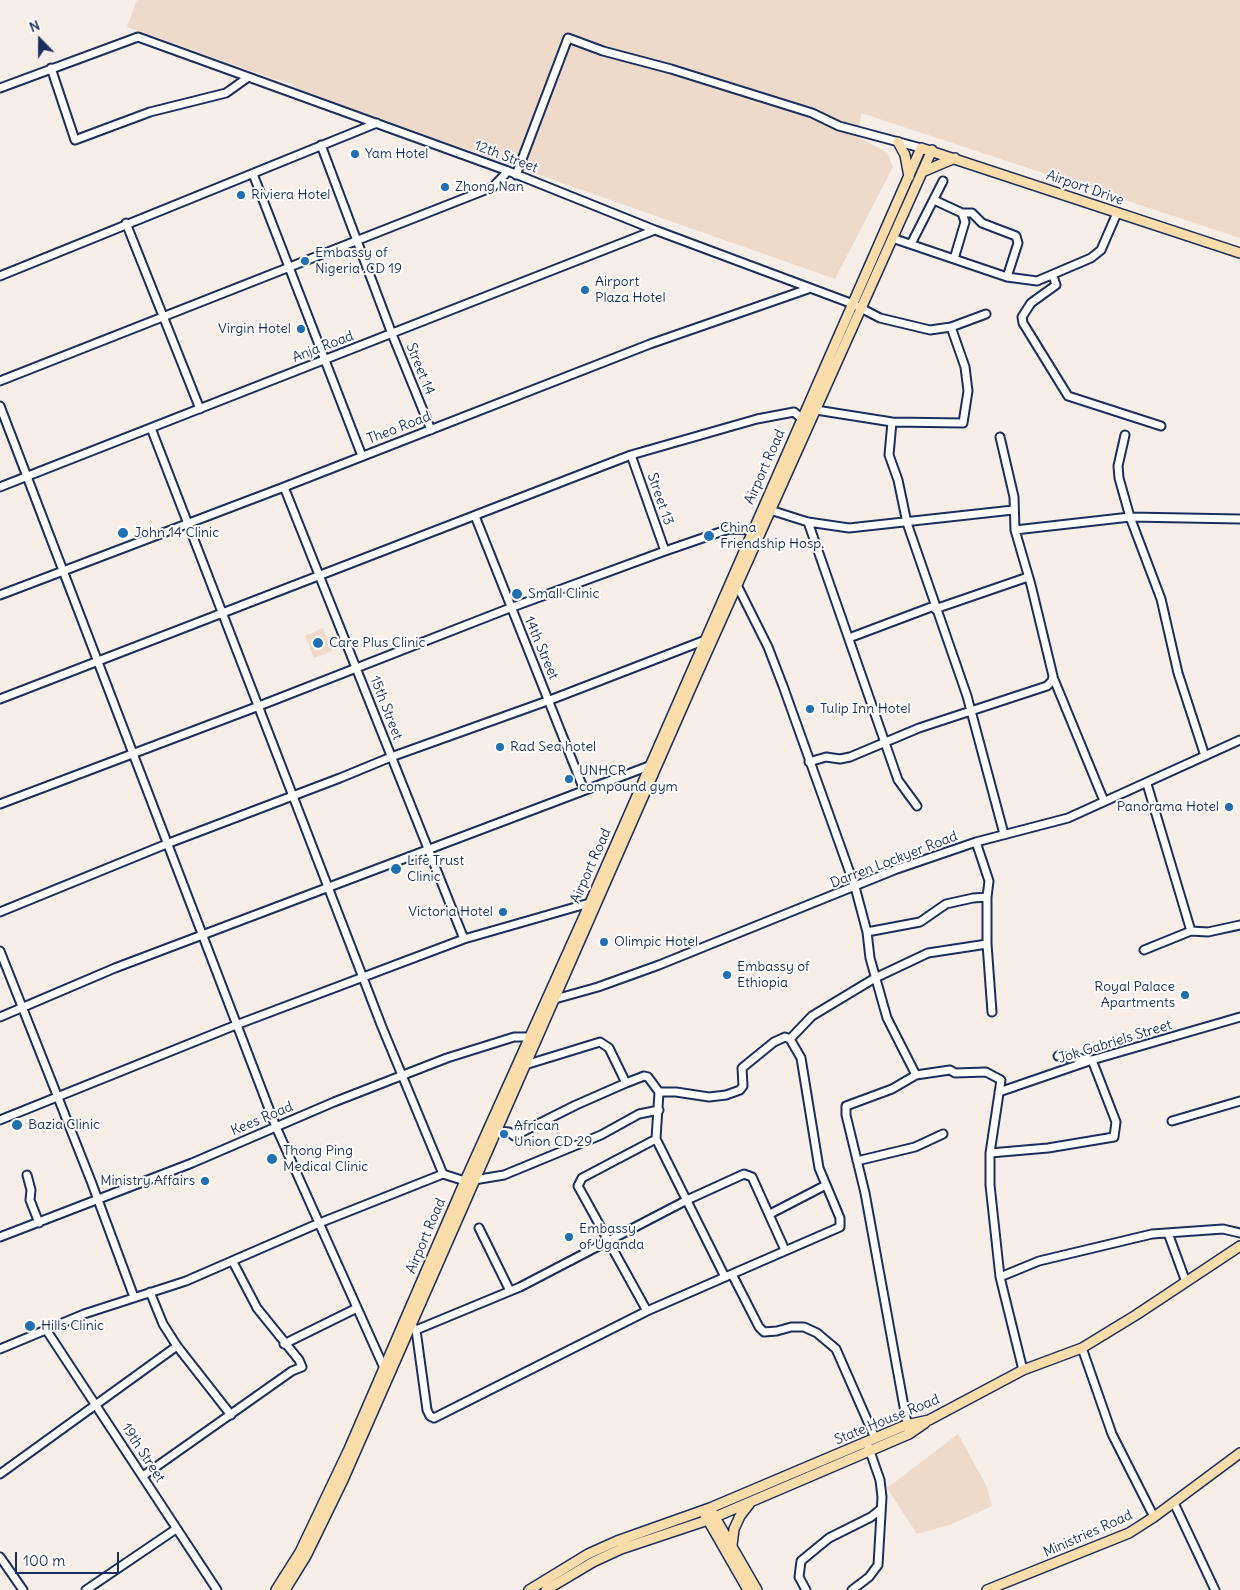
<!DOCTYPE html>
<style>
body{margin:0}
#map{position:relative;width:1240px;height:1590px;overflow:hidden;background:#f7eee7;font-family:Delius,sans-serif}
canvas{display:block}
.north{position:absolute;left:15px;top:15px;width:50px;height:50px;-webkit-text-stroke:4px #fff;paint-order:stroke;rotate:338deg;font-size:14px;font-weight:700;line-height:20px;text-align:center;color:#1b2f5e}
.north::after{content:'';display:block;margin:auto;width:18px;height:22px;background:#1b2f5e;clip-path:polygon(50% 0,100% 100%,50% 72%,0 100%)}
.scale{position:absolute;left:15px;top:1552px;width:104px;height:22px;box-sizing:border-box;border:2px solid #1b2f5e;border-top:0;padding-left:6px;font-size:15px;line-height:18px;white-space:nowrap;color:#1b2f5e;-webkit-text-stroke:4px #fff;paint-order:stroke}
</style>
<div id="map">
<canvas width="1240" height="1590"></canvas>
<div class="north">N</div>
<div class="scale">100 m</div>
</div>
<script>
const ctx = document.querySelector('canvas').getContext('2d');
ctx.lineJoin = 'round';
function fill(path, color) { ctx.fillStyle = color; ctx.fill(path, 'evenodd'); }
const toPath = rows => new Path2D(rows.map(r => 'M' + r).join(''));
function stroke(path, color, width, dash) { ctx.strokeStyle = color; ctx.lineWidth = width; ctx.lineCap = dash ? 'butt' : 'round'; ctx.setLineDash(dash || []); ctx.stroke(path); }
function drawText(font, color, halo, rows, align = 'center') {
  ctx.font = font + ' Delius,sans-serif'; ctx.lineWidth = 4; ctx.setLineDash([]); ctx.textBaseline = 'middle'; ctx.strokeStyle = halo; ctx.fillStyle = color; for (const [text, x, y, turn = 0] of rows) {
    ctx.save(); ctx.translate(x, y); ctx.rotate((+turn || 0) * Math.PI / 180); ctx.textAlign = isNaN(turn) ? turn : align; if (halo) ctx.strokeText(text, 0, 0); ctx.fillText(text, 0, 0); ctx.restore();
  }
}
const built = toPath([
 [137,0,1240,0,1240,238,861,113,858,137,887,152,893,167,835,279,295,89,294,84,274,79,127,27],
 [323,628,332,651,314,658,305,636],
 [958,1434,987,1487,992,1506,952,1524,917,1534,887,1488]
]);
const minor = toPath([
 [51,68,75,140,150,112,226,93,247,78],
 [0,88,138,37,508,171,655,230,853,304,880,318,930,330,951,327,986,314],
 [321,145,392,334,431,430],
 [253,174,362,456],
 [516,175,568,38,603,51,671,69,812,113,839,126,921,148],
 [934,200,962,213,972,213,982,223,1016,236,1018,243,1007,277],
 [126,223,200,409],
 [892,238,1007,277,1037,281,1091,258,1101,250,1117,213],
 [911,244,943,181],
 [954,259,965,222,962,213],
 [0,276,377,123],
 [1053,276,1056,285,1031,303,1022,317,1023,323,1068,396,1161,426],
 [0,381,493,187,508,171],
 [0,406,276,1127,385,1370],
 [816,410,892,422,963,423,968,391,965,367,951,327],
 [892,422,889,455,898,480,907,523,967,696,1004,834],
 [151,428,382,1027,443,1174],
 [1125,435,1118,466,1119,478,1130,517,1161,599,1178,673,1205,756],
 [631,455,665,551],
 [0,487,655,230],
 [284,487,464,939],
 [770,510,808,522,849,528,1013,510],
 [475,516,584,790],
 [808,522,898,780,917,806],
 [1015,530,1130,517,1240,519],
 [738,587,768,647,783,686,855,887,867,932,870,958,887,1018,916,1075,892,1089,846,1106,846,1115,865,1193,909,1434],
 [0,595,284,487,650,344,808,289],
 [935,609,1028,577],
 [849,638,934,606],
 [1053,677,1104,801],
 [0,699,631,455,757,419,794,412,802,419],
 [809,762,826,757,840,759,850,757,919,728,1047,686,1052,681,1053,676,1031,585,1015,530,1014,497,1000,437],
 [1147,784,1191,931],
 [0,804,259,706,510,608,665,551,729,529,753,530],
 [976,842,989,881,987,897,987,944,992,1012],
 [0,912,169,843,340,778,391,757,550,700,708,639],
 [867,932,920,922,946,904,973,898,987,897],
 [1144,950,1191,931,1208,932,1240,925],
 [0,951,91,1181,134,1297],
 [555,999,598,987,659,965,897,869,976,842,1068,818,1240,740],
 [0,1017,115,968,649,766],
 [790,1039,812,1016,875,978,928,953,987,944],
 [525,1065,600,1042,609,1048,626,1083],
 [916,1075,950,1070,955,1073,986,1072,1001,1080,990,1153,990,1185,1000,1277,1023,1370],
 [999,1092,1092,1060,1240,1017],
 [0,1120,236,1025,464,939,593,902],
 [1172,1121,1240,1101],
 [495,1131,509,1132,514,1136,576,1105,626,1083,644,1076,648,1077,659,1092,656,1139,725,1277],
 [990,1153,1048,1148,1114,1137,1116,1122,1092,1060,1058,1056],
 [857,1161,915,1147,943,1134],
 [27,1175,31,1190,30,1200,39,1223],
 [474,1180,504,1175,601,1135,639,1114,659,1110],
 [770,1214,826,1185],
 [479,1228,510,1291],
 [1168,1233,1186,1282],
 [0,1237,192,1163,334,1102,447,1058,514,1037,532,1037],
 [1000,1277,1039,1261,1152,1234,1223,1229,1240,1233],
 [734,1278,759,1327,764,1332,777,1331,791,1327,804,1327,817,1333,836,1349,875,1438],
 [150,1292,163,1324,177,1346,231,1415],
 [647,1311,578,1186,582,1178,656,1139],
 [412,1326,416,1330,427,1410,430,1416,434,1418,647,1311,840,1227,840,1218,819,1168,801,1058,790,1039,785,1037,774,1042,742,1068,743,1086,740,1090,726,1095,709,1097,676,1092,659,1092],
 [416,1330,520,1287,687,1200,744,1174,752,1177,785,1250],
 [47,1331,217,1590],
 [284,1344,357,1308],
 [1082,1348,1112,1434,1154,1517],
 [0,1349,84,1314,186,1281,317,1224,443,1174,465,1181],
 [0,1474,177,1346],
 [143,1476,292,1371,302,1367,299,1360,257,1308,233,1262],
 [1174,1503,1215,1590],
 [0,1557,23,1590],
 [86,1590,176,1529],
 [806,1590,799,1577,801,1561,829,1538,871,1517,881,1509],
 [852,1590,869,1577,878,1565,882,1497,880,1480,867,1443]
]);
const major = toPath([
 [898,142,905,155,909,177],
 [922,172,955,158],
 [712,1512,757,1590],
 [705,1515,748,1590],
 [732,1545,734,1529,740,1516,750,1503],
 [276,1590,300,1552,349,1449,465,1181,590,903,921,148,1240,253],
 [285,1590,306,1556,343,1480,694,681,932,150],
 [529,1590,588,1554,617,1541,710,1508,906,1425,929,1420,1023,1370,1082,1348,1136,1315,1240,1246],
 [546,1590,593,1562,621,1549,708,1520,909,1434,925,1423],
 [987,1590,1129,1533,1154,1517,1240,1453]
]);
const markers = [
 [355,154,5,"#1f6fb2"],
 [445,187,5,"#1f6fb2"],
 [241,195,5,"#1f6fb2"],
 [305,261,5,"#1f6fb2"],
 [585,290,5,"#1f6fb2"],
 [301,329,5,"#1f6fb2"],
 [123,533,6,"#1f6fb2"],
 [709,536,6,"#1f6fb2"],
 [517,594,6,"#1f6fb2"],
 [318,643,6,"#1f6fb2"],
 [810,709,5,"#1f6fb2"],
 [500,747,5,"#1f6fb2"],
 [569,779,5,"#1f6fb2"],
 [1229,807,5,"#1f6fb2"],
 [396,869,6,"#1f6fb2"],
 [503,912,5,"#1f6fb2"],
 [604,942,5,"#1f6fb2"],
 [727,975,5,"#1f6fb2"],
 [1185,995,5,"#1f6fb2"],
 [17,1125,6,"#1f6fb2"],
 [504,1134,5,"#1f6fb2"],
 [272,1159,6,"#1f6fb2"],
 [205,1181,5,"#1f6fb2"],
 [569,1237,5,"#1f6fb2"],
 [30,1326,6,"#1f6fb2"]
];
const poiNames = [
 ["Yam Hotel",365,154],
 ["Zhong Nan",455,187],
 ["Riviera Hotel",251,195],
 ["Embassy of",315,253],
 ["Nigeria .CD 19",315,269],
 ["Airport",595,282],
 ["Plaza Hotel",595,298],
 ["Virgin Hotel",291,329,"right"],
 ["China",720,528],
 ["Friendship Hosp.",720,544],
 ["John 14 Clinic",134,533],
 ["Small Clinic",528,594],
 ["Care Plus Clinic",329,643],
 ["Tulip Inn Hotel",820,709],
 ["Rad Sea hotel",510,747],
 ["UNHCR",579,771],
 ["compound gym",579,787],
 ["Panorama Hotel",1219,807,"right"],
 ["Life Trust",407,861],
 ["Clinic",407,877],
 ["Victoria Hotel",493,912,"right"],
 ["Olimpic Hotel",614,942],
 ["Embassy of",737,967],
 ["Ethiopia",737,983],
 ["Royal Palace",1175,987,"right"],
 ["Apartments",1175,1003,"right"],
 ["Bazia Clinic",28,1125],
 ["African",514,1126],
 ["Union CD 29",514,1142],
 ["Thong Ping",283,1151],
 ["Medical Clinic",283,1167],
 ["Ministry Affairs",195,1181,"right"],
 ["Embassy",579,1229],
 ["of Uganda",579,1245],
 ["Hills Clinic",41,1326]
];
const streetNames = [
 ["12th Street",506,157,21],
 ["Airport Drive",1085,188,19],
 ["Anja Road",323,347,-21],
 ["Street 14",420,369,68],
 ["Theo Road",399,428,-21],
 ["Airport Road",765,467,-66],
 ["Street 13",660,499,71],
 ["14th Street",541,648,67],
 ["15th Street",386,708,69],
 ["Darren Lockyer Road",894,860,-21],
 ["Airport Road",591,866,-66],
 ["Jok Gabriels Street",1115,1042,-17],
 ["Kees Road",262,1119,-23],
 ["Airport Road",426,1236,-67],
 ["State House Road",887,1420,-22],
 ["19th Street",143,1453,57],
 ["Ministries Road",1088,1534,-24]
];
fill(built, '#eedacb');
stroke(minor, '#1b2f5e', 11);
stroke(major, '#1b2f5e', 12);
stroke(minor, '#fff', 7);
stroke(major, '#fbddab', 9);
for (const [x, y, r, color] of markers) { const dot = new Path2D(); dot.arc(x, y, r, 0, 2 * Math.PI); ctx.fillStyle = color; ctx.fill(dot); stroke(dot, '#fff', 2); }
drawText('14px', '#1b2f5e', '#fff', poiNames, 'left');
drawText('14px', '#1b2f5e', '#fff', streetNames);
</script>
